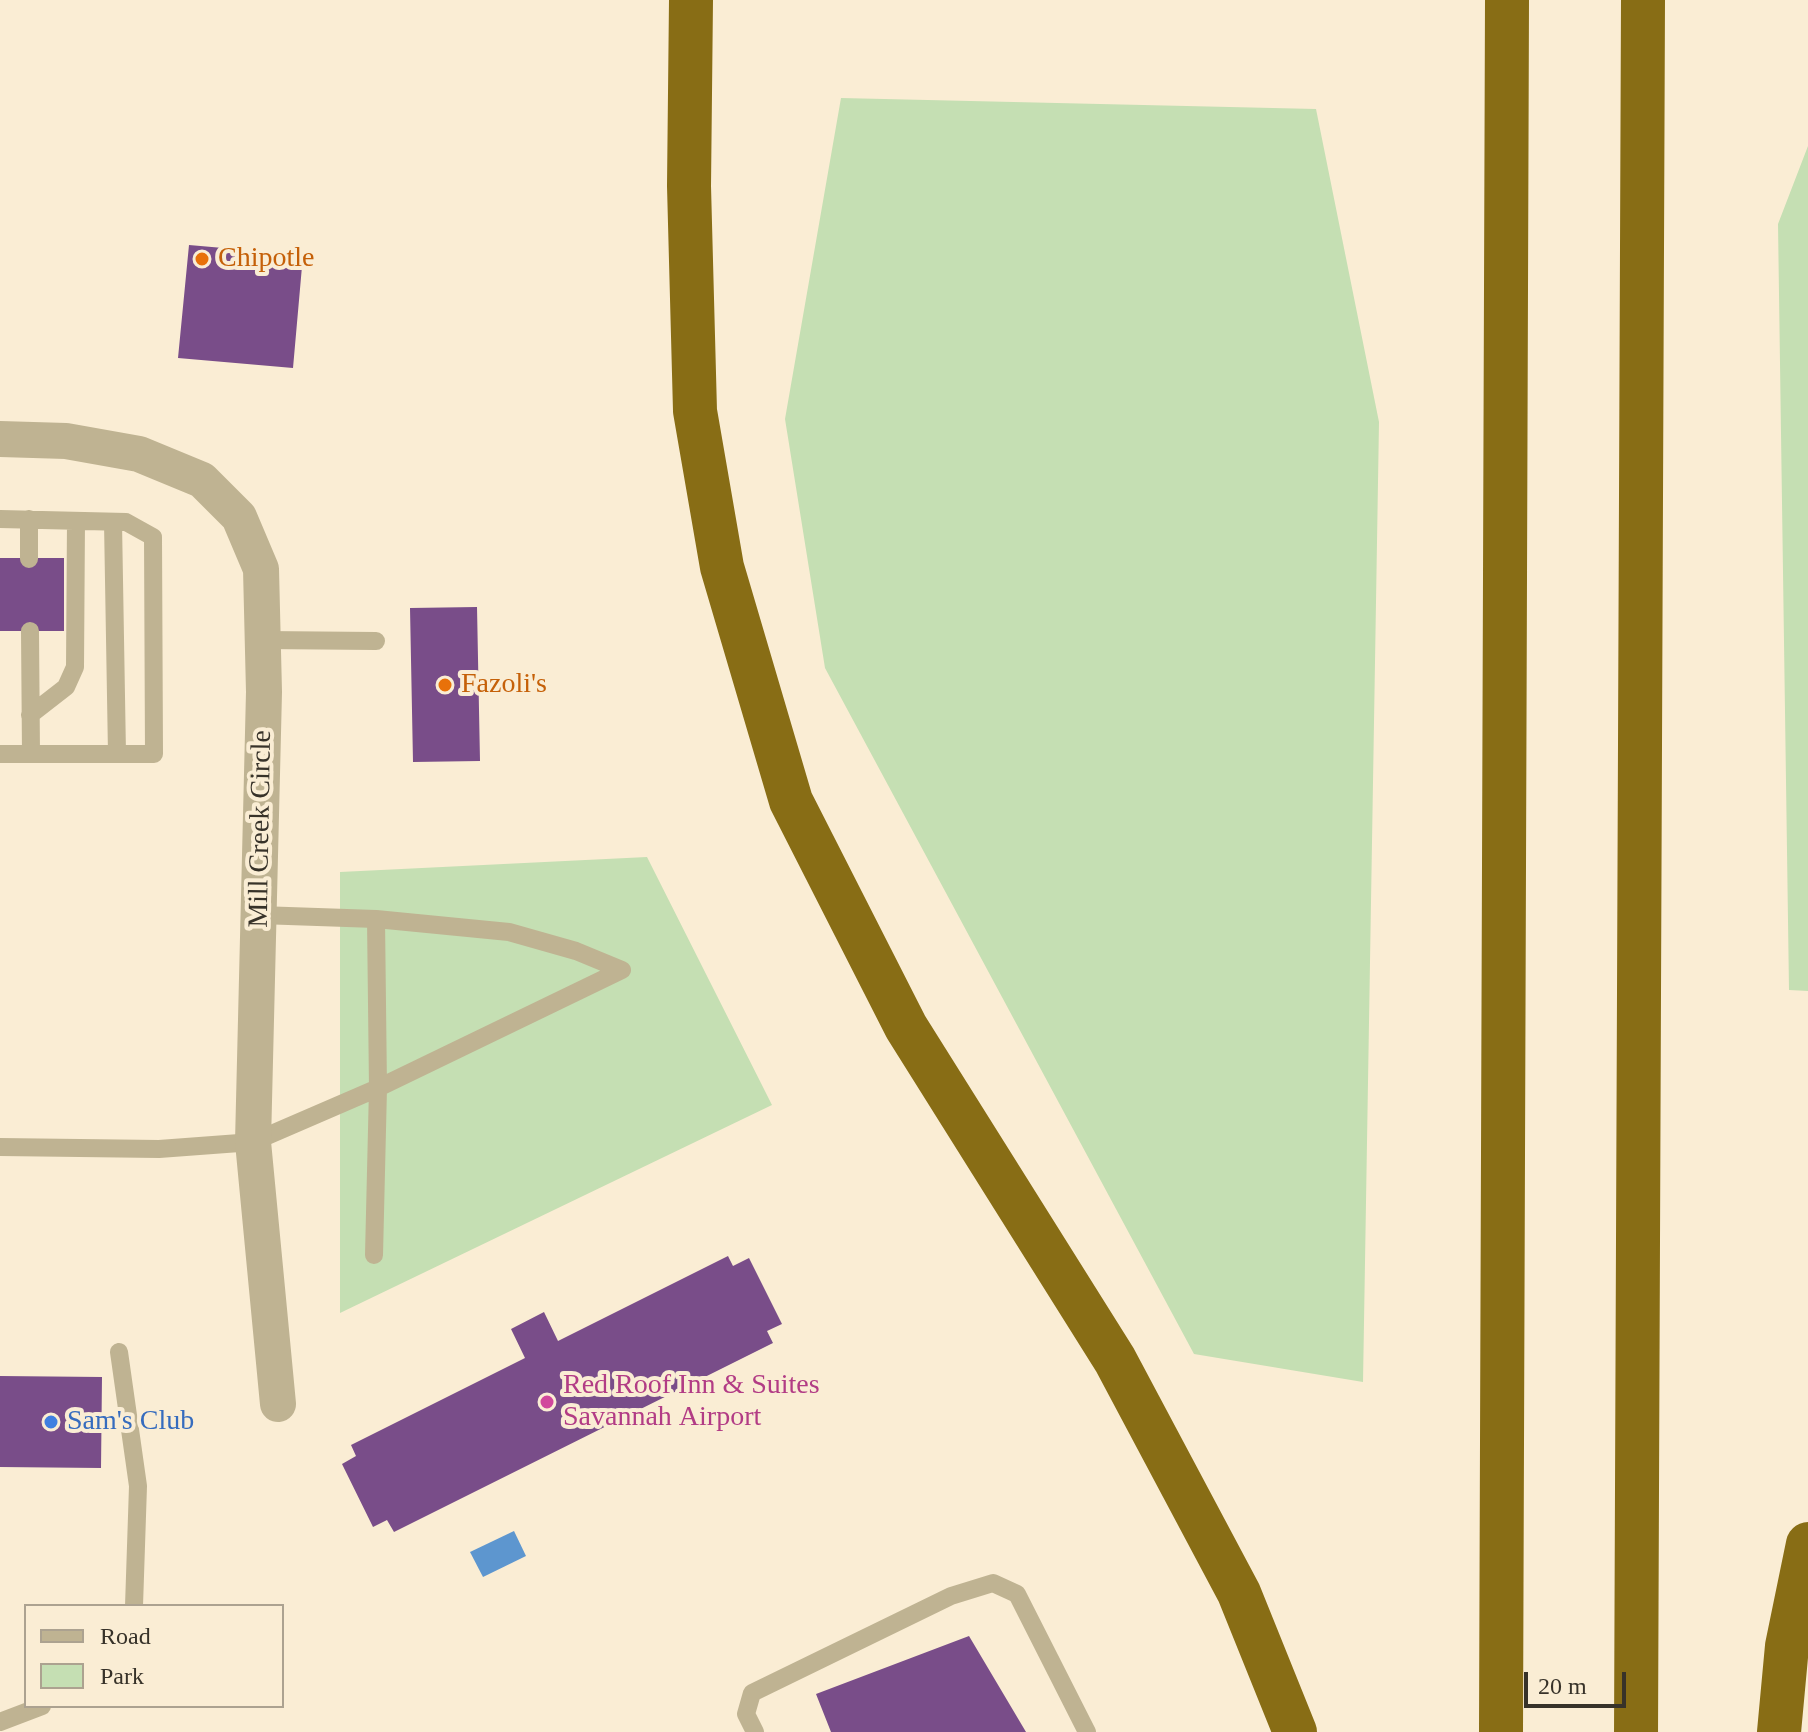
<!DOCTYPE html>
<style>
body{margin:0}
#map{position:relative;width:1808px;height:1732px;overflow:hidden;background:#faedd4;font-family:Georgia,serif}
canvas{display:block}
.legend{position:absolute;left:24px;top:1604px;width:260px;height:104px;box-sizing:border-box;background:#faedd4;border:2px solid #aca290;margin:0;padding:10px 14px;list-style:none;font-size:24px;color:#373229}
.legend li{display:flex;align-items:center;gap:16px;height:40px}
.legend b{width:40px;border:2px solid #aca290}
.scale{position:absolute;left:1524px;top:1672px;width:102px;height:36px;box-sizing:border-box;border:4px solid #373229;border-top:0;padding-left:10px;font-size:24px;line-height:28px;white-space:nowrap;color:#373229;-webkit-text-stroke:6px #faedd4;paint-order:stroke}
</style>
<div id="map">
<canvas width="1808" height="1732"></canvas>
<ul class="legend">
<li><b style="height:10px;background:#bfb392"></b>Road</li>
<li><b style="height:22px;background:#c5dfb3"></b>Park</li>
</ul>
<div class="scale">20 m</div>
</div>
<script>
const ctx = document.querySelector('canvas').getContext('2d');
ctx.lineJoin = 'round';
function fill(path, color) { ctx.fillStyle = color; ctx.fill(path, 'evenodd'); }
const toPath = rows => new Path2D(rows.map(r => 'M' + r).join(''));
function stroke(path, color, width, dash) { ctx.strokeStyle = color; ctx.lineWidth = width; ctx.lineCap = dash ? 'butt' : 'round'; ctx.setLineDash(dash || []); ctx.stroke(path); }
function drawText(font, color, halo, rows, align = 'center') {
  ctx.font = font + ' Georgia,serif'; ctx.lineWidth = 8; ctx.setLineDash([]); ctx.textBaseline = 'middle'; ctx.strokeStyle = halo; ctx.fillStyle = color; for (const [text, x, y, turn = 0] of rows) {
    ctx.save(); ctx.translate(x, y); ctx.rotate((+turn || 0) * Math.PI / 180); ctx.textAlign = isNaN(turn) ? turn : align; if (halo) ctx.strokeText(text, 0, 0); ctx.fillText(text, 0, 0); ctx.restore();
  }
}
const green = toPath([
 [841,98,1316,109,1379,422,1363,1382,1194,1354,825,668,785,419],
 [1808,146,1808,991,1789,990,1778,224],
 [647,857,772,1105,340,1313,340,872]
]);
const water = toPath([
 [514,1531,526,1556,483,1577,470,1552]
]);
const building = toPath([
 [189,245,303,255,293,368,178,358],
 [0,558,64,558,64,631,0,631],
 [477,607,480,761,413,762,410,608],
 [728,1256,733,1266,749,1258,782,1324,767,1331,773,1343,394,1532,387,1520,373,1527,342,1464,356,1456,351,1445,525,1358,511,1329,544,1312,558,1341],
 [0,1376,102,1377,101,1468,0,1467],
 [969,1636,1026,1732,831,1732,816,1694]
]);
const service = toPath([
 [0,519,126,522,153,537,154,754,0,754],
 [113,522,117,754],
 [29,559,29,519],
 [30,631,31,754],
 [263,640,376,641],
 [30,715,66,687,75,667,76,521],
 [259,915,376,919],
 [0,1147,159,1149,253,1142,378,1088,622,970,576,951,509,932,376,919,378,1088,374,1255],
 [119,1352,138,1486,134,1606],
 [0,1722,42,1706],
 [755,1732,746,1714,752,1693,951,1596,993,1583,1017,1594,1087,1732]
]);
const minor = toPath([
 [0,439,66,441,139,454,202,480,239,517,261,569,264,692,253,1142,278,1404]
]);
const motorway = toPath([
 [691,0,689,186,695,411,722,567,791,801,906,1027,1115,1360,1239,1593,1295,1732],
 [1501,1732,1507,0],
 [1636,1732,1643,0],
 [1779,1732,1787,1646,1808,1544]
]);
const markers = [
 [202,259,8,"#e8710a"],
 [445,685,8,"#e8710a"],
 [547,1402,8,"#d1479c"],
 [51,1422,8,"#3f7fe0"]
];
const foodNames = [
 ["Chipotle",218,259],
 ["Fazoli's",461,685]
];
const streetNames = [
 ["Mill Creek Circle",261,829,-89]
];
const hotelNames = [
 ["Red Roof Inn & Suites",563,1386],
 ["Savannah Airport",563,1418]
];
const shopNames = [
 ["Sam's Club",67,1422]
];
fill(green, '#c5dfb3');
fill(water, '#5d96cf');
fill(building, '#794d89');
stroke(service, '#bfb392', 18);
stroke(minor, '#bfb392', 36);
stroke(motorway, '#886d15', 44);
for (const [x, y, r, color] of markers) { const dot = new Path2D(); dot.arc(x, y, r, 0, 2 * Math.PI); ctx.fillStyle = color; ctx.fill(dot); stroke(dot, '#faedd4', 3); }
drawText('28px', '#c56008', '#faedd4', foodNames, 'left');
drawText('28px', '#373229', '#faedd4', streetNames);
drawText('28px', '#b23c85', '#faedd4', hotelNames, 'left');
drawText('28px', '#366cbe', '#faedd4', shopNames, 'left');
</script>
